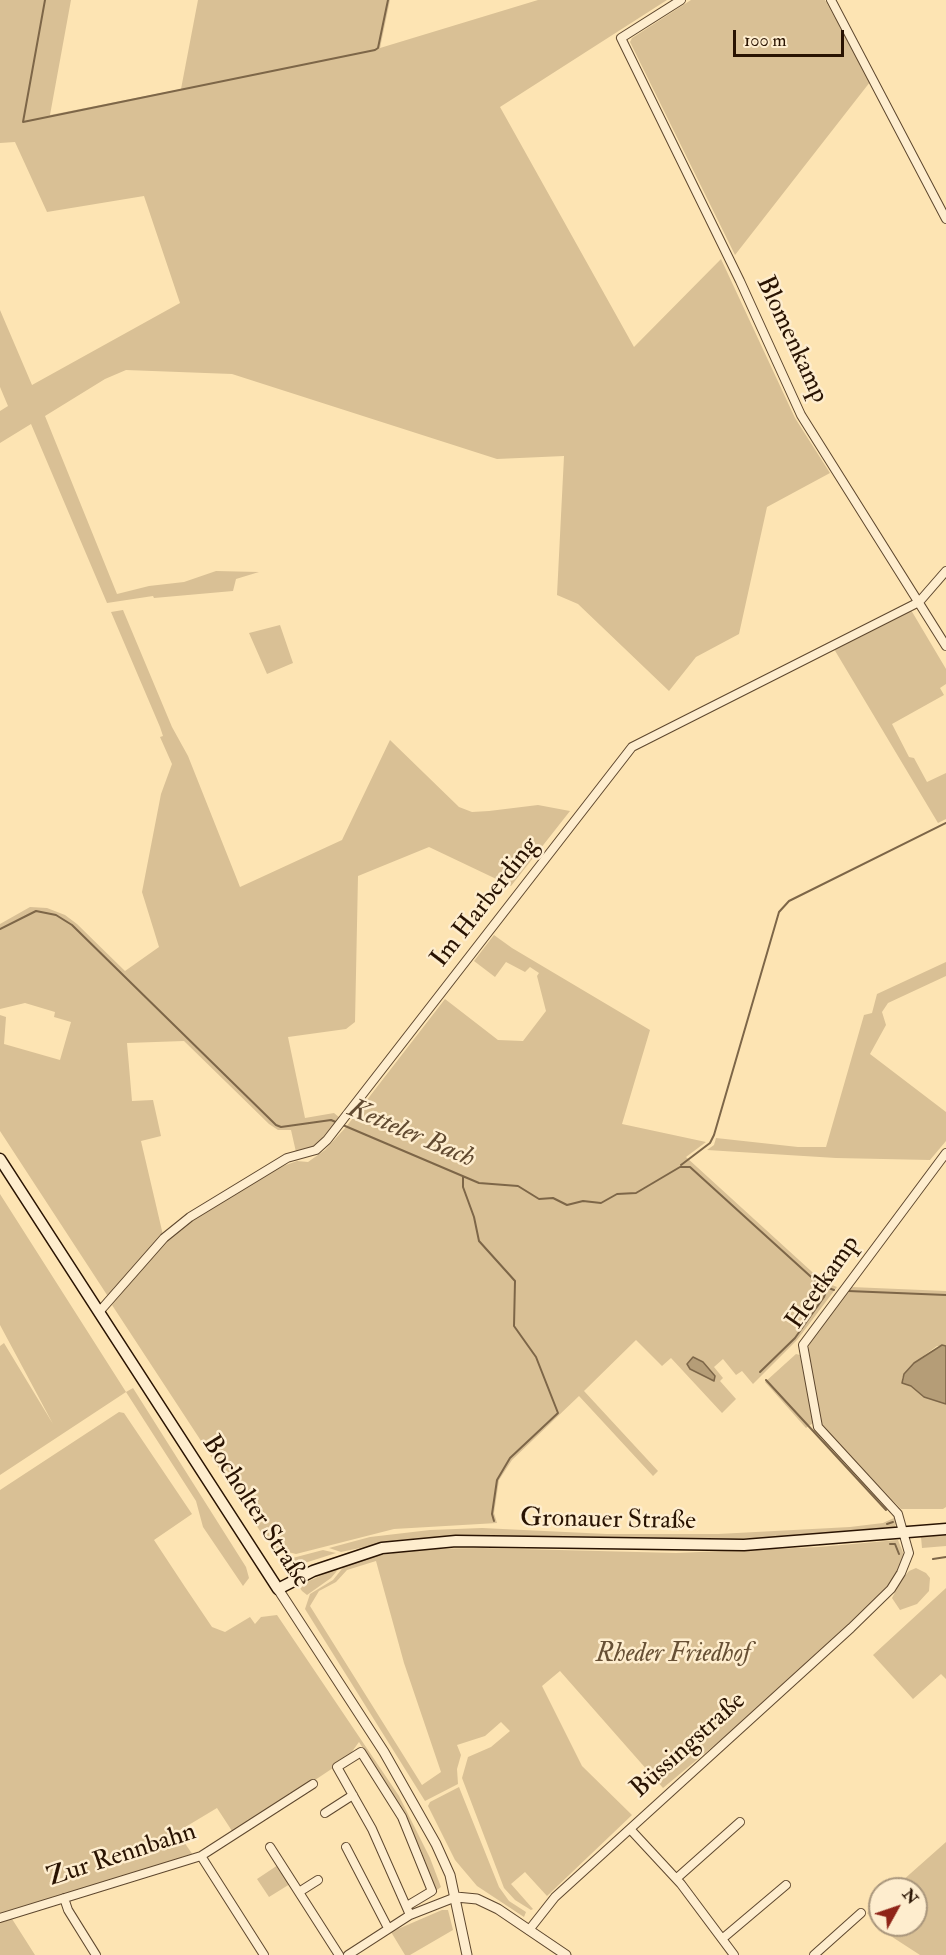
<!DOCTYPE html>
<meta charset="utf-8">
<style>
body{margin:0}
#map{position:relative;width:946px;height:1955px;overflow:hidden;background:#fde4b3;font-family:"IM FELL Double Pica",serif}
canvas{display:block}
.north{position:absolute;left:868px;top:1877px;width:60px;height:60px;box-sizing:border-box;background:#feedce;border:2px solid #a9967c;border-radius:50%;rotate:50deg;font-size:16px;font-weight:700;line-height:24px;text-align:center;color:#291302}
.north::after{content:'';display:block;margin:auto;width:21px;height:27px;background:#8f2418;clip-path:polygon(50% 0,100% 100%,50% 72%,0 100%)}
.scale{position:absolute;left:733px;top:30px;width:111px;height:27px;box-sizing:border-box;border:3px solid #291302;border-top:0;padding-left:8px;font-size:18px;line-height:21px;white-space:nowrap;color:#291302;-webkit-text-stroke:4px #feedce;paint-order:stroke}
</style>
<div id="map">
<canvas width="946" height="1955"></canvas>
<div class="north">N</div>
<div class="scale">100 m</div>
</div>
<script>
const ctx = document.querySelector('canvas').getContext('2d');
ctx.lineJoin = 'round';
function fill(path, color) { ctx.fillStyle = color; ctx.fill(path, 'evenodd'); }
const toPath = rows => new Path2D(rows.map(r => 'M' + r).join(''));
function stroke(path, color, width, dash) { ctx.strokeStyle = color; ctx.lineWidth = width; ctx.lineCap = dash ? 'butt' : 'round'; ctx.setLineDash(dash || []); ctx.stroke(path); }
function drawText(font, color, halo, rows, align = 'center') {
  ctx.font = font + ' "IM FELL Double Pica",serif'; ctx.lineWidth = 5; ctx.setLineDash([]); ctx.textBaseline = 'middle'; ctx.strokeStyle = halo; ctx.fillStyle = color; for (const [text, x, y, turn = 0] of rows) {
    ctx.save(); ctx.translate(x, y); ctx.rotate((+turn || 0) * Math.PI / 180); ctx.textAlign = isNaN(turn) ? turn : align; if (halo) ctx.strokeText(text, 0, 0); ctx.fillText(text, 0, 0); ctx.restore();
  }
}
const green = toPath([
 [0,0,71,0,50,115,181,89,198,0,390,0,380,48,538,0,667,0,500,107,634,347,721,259,795,418,830,473,767,507,739,634,696,657,669,691,578,604,557,595,564,456,497,459,232,374,126,370,105,379,45,416,117,594,149,586,184,582,216,571,259,572,236,579,233,591,154,598,153,596,107,603,31,424,0,443,0,411,8,406,0,387,0,310,32,385,180,303,144,196,47,212,15,142,0,143],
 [691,0,825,0,870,82,735,255,630,42,632,38],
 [123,610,172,727,188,756,240,887,342,840,390,740,459,807,472,812,489,811,538,805,570,811,511,886,429,847,358,876,355,1022,346,1029,288,1037,305,1118,334,1113,340,1118,314,1147,296,1152,291,1130,278,1130,269,1124,184,1041,127,1043,132,1101,153,1100,161,1136,141,1141,163,1235,109,1298,0,1131,0,1015,6,1017,4,1044,60,1060,71,1022,54,1017,55,1012,25,1003,0,1009,0,924,30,907,47,908,65,915,77,924,125,971,159,947,142,892,161,794,172,764,160,737,163,736,160,727,111,612],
 [911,610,946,669,946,684,940,688,944,695,892,724,909,757,914,758,927,782,946,773,946,819,938,823,834,649],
 [280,625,293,663,267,674,249,633],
 [494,935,512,948,650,1030,622,1124,706,1142,686,1157,822,1281,837,1287,797,1340,753,1384,742,1371,736,1375,723,1359,714,1367,723,1378,720,1381,736,1399,722,1413,671,1358,662,1366,636,1340,584,1391,658,1471,653,1476,579,1396,512,1460,499,1480,494,1513,497,1523,394,1529,296,1554,276,1549,264,1537,112,1305,165,1242,185,1224,272,1170,297,1161,308,1162,325,1150,346,1127,445,999,498,1040,523,1041,546,1011,537,976,539,973,530,967,525,972,506,962,495,977,474,961],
 [946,962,946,976,888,1003,882,1012,886,1025,870,1054,946,1112,946,1141,930,1160,836,1158,707,1150,714,1145,716,1138,798,1147,826,1147,864,1015,872,1013,877,994],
 [0,1194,126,1392,133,1388,246,1567,249,1578,243,1586,203,1527,196,1501,126,1392,0,1475,0,1346,4,1343,53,1424,0,1325],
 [851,1287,946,1291,946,1346,937,1346,914,1363,902,1378,902,1383,911,1386,924,1397,946,1404,946,1507,943,1509,901,1509,822,1426,808,1350,810,1342],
 [796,1354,800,1355,813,1423,806,1428,765,1382],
 [119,1412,124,1413,192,1514,154,1540,185,1587,212,1627,225,1632,250,1617,255,1624,261,1617,277,1615,399,1796,430,1858,441,1887,434,1892,421,1850,397,1802,359,1742,348,1757,334,1764,333,1768,234,1834,217,1808,177,1832,193,1855,7,1911,35,1955,0,1955,0,1490],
 [894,1518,897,1521,895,1527,767,1538,694,1540,458,1536,398,1540,341,1552,329,1548,370,1537,430,1530,482,1528,607,1534,718,1534,850,1527,883,1523],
 [946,1535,946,1546,922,1548,921,1537],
 [898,1540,904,1555,899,1569,888,1587,874,1603,746,1719,663,1788,560,1671,542,1686,582,1766,632,1815,547,1896,525,1872,511,1884,533,1909,531,1910,515,1900,504,1888,462,1778,468,1757,491,1747,510,1731,501,1722,485,1736,457,1745,461,1755,457,1769,458,1784,425,1801,305,1609,310,1594,333,1580,345,1565,375,1556,419,1549,482,1548,676,1553,819,1547],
 [376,1561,404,1663,441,1772,422,1785,310,1606,319,1591,336,1582,347,1570],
 [323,1550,336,1553,286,1569,281,1561],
 [341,1566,331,1578,307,1595,302,1591,300,1588,307,1582],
 [916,1568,926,1573,930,1578,929,1591,917,1604,900,1610,892,1598,902,1579,909,1571],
 [946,1588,946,1679,941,1674,913,1699,873,1655],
 [459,1787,499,1887,509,1901,526,1912,524,1917,477,1886,455,1860,428,1806,430,1802],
 [946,1842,946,1955,920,1955,883,1931,867,1913,880,1901,880,1925,916,1925,916,1889,893,1889],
 [278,1865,290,1884,269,1897,257,1879],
 [442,1910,448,1910,453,1930,410,1955,405,1955,391,1932]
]);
const water = toPath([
 [942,1345,946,1346,946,1404,924,1397,911,1386,902,1383,904,1374,914,1363,942,1345],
 [693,1357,703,1362,715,1376,714,1381,690,1369,687,1364,693,1357]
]);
const stream = toPath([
 [45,0,23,122,375,50,378,48,388,0],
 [0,929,36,911,56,915,72,925,276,1125,281,1127,331,1120,479,1183,518,1186,539,1199,553,1198,567,1205,583,1201,601,1203,617,1194,636,1193,680,1167,690,1167,820,1285,834,1290],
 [681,1165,710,1143,714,1135,779,912,789,901,946,823],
 [463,1177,463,1187,474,1217,479,1241,515,1281,514,1326,536,1357,558,1413,510,1458,497,1480,492,1514,494,1521],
 [848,1291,946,1295],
 [760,1372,795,1338,824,1297,827,1289],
 [766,1380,886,1510],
 [887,1524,893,1522],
 [890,1544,895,1544,899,1554],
 [933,1559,946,1557]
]);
const minor = toPath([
 [681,0,621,38,740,281,801,415,946,646],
 [831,0,946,219],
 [99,1312,164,1238,190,1217,287,1158,316,1150,327,1140,632,747,919,602,946,571],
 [325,1813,353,1795],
 [630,1829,681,1884,734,1955],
 [270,1847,339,1955],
 [346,1847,388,1928],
 [201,1856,264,1955],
 [677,1878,740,1822],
 [299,1892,318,1880],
 [64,1898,68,1910,96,1955],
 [407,1906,432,1891,402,1817,361,1752,337,1767,372,1829,410,1915],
 [0,1918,201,1856,313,1784],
 [529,1930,555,1897,851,1628,891,1589,901,1573,909,1553,898,1514,818,1427,803,1345,946,1153],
 [722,1939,786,1885],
 [348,1955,410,1915,456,1897],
 [814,1955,861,1913]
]);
const tertiary = toPath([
 [278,1589,384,1752,436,1844,450,1875,467,1955],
 [456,1897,477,1899,498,1909,566,1955]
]);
const secondary = toPath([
 [0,1159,278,1589,313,1571,382,1548,456,1541,744,1545,946,1529]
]);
const streetNames = [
 ["Blomenkamp",791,340,65],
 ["Im Harberding",486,903,-52],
 ["Heetkamp",824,1283,-55],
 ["Bocholter Straße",255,1512,57],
 ["Gronauer Straße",608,1521,1],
 ["Büssingstraße",689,1746,-42],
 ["Zur Rennbahn",122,1856,-18]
];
const parkNames = [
 ["Rheder Friedhof",673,1655]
];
const waterNames = [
 ["Ketteler Bach",411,1135,23]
];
fill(green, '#d9c095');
fill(water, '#b59d77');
stroke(water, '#7d6648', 1.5);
stroke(stream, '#7d6648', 2);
stroke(minor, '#5e472e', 10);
stroke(tertiary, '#5e472e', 11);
stroke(secondary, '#291302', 13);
stroke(minor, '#feedce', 8);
stroke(tertiary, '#feedce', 9);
stroke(secondary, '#feedce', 10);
drawText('26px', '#291302', '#feedce', streetNames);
drawText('italic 26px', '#675035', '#feedce', parkNames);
drawText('italic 27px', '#614a31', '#feedce', waterNames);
</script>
